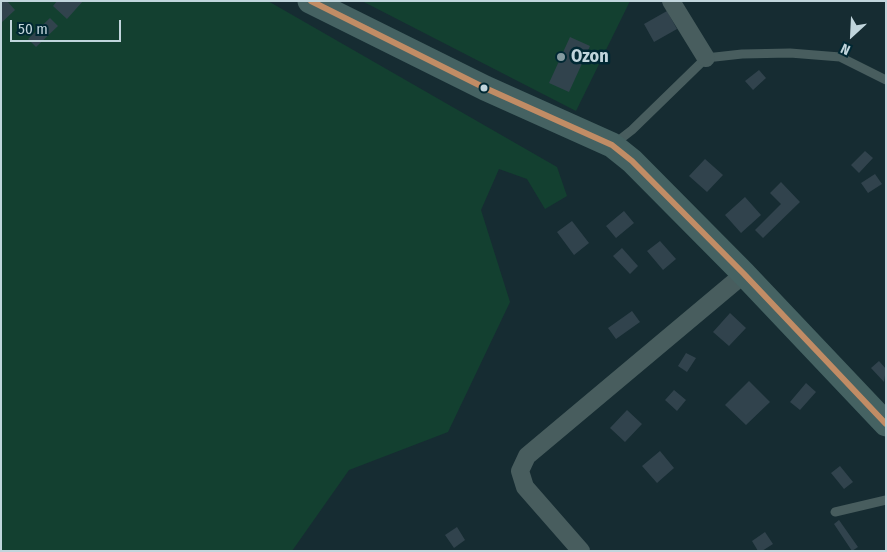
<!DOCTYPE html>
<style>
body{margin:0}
#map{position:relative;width:887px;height:552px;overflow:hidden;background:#162c32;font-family:"Fira Sans Condensed",sans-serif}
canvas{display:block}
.frame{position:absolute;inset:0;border:2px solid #c1d5dc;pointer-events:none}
.north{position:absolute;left:827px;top:10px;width:50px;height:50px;-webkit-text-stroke:4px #002833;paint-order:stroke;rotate:205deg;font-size:14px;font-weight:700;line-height:20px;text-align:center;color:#c1d5dc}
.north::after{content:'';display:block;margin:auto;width:18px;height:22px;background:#c1d5dc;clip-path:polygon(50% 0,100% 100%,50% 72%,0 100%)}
.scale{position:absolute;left:10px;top:20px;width:111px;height:22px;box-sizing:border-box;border:2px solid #c1d5dc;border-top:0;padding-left:6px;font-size:15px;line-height:18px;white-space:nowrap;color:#c1d5dc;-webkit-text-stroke:4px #002833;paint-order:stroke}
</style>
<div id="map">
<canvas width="887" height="552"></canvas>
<div class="frame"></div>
<div class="north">N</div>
<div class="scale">50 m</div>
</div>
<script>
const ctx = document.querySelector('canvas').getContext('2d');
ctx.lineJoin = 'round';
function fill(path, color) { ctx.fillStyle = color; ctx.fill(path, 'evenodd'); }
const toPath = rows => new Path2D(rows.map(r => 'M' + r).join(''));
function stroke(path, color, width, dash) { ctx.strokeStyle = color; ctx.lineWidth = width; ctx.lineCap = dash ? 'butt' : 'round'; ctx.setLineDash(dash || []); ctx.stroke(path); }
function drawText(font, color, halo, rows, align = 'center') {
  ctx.font = font + ' "Fira Sans Condensed",sans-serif'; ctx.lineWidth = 5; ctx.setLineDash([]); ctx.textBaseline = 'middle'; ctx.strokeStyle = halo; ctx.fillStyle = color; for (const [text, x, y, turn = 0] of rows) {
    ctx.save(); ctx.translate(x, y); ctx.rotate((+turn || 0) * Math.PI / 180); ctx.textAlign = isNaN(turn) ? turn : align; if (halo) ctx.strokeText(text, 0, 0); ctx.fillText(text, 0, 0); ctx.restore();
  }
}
const green = toPath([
 [1,1,268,1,557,167,567,196,545,209,527,179,499,169,481,210,510,302,448,432,349,470,292,551,1,551],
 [362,1,630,1,576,111]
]);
const building = toPath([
 [1,1,7,1,15,10,1,23],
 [57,1,83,1,67,19,53,6],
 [667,11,677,29,654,42,644,24],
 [50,18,58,26,36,47,28,39],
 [570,37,590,46,569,92,549,83],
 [759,70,766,78,753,90,745,81],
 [865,151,873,158,859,173,851,165],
 [705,159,723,175,707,192,689,176],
 [875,174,882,184,868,193,861,183],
 [781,182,800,202,763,238,755,230,781,204,770,193],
 [745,197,761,215,741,233,725,215],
 [624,211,634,223,616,238,606,226],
 [572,221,589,243,574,255,557,232],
 [660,241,676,259,663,270,647,251],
 [622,248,638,266,630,274,613,256],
 [632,311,640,322,616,339,608,328],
 [730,313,746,328,729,346,713,332],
 [686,353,696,358,687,372,678,366],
 [879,361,886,369,884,382,871,368],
 [749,381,770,402,746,425,725,405],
 [806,383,816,392,800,410,790,402],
 [674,390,686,400,677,411,665,400],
 [627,410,642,424,625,442,610,428],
 [660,451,674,468,657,483,642,466],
 [840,466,853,482,844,489,831,473],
 [839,520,858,547,852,551,834,524],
 [457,527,465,540,454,548,445,535],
 [765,532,773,544,762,551,758,551,752,541]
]);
const lane = toPath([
 [614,144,632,130,706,58,742,54,790,53,840,57,886,80],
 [835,512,886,500]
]);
const street = toPath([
 [671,1,706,58],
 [581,551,525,487,520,471,527,456,744,274]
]);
const secondary = toPath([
 [310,1,485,88,612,145,632,161,744,274,886,424]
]);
const bus1 = toPath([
 [311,1,485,88,612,145,632,161,744,274,886,424]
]);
const markers = [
 [561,57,5,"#859aa0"],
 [484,88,4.5,"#c1d5dc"]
];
const poiNames = [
 ["Ozon",571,57]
];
fill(green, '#134030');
fill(building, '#31434d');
stroke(lane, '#485d5e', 9);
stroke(street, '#485d5e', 18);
stroke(secondary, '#456262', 25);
stroke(bus1, '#c18c65', 6);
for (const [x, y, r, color] of markers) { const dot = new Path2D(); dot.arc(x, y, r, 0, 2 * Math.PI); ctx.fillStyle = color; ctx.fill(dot); stroke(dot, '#002833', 2); }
drawText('bold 18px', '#c1d5dc', '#002833', poiNames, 'left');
</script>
